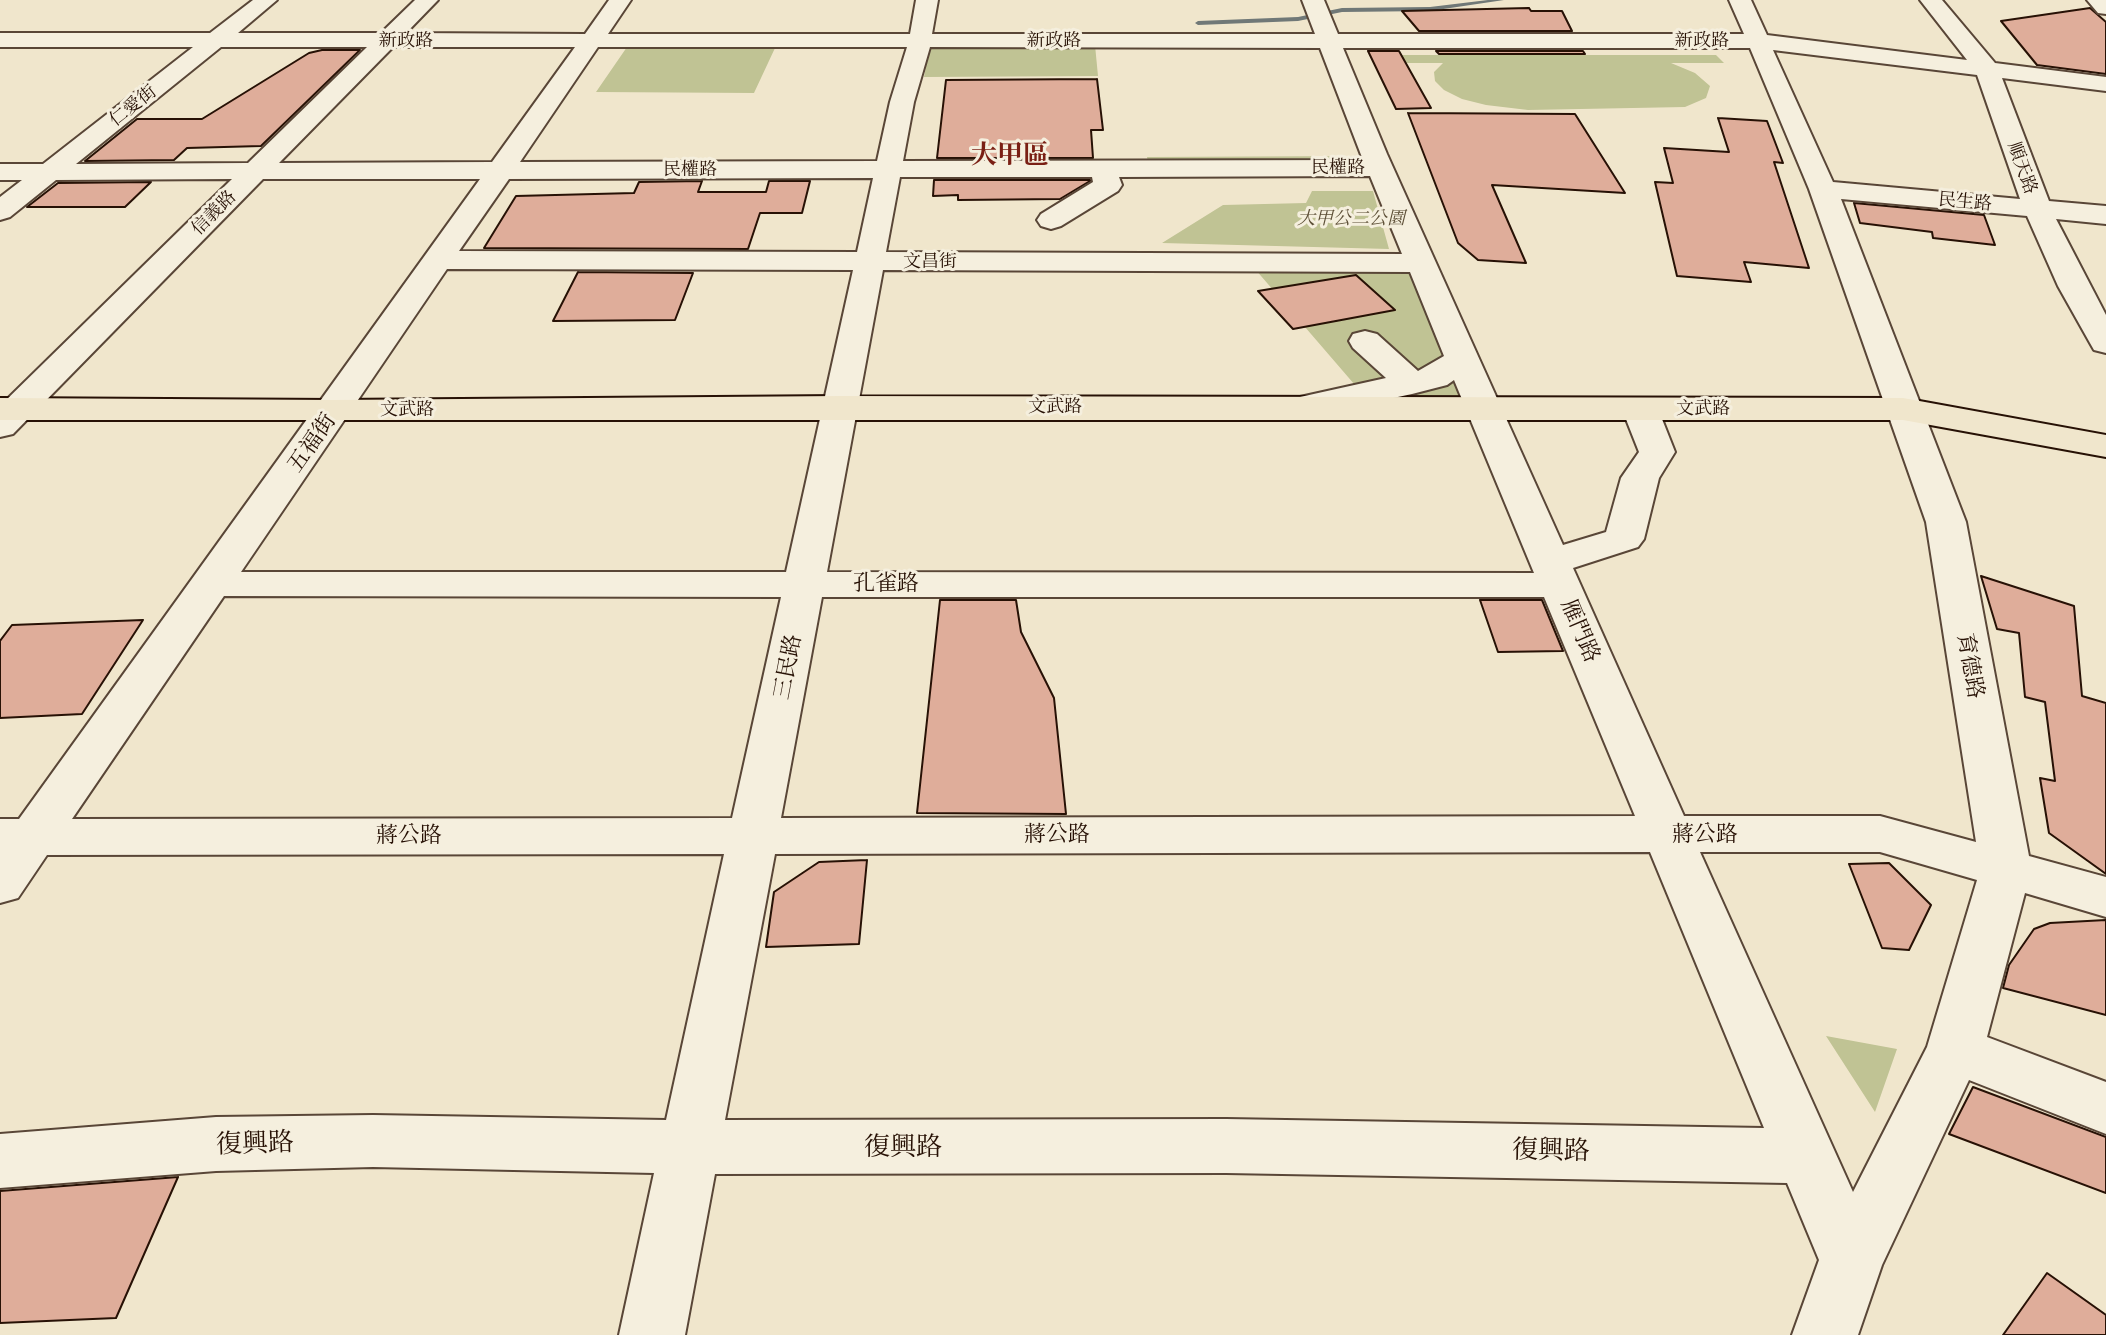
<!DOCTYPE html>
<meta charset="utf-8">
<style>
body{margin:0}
canvas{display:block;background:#f0e6cc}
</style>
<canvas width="2106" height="1335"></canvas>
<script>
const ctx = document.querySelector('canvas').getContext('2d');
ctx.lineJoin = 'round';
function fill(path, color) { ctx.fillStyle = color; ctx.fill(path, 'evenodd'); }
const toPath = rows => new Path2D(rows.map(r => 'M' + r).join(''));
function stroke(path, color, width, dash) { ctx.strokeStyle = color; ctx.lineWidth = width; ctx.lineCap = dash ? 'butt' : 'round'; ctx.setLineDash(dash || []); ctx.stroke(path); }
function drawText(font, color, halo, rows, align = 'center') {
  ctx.font = font + ' "Libre Caslon Text","Noto Serif TC",serif'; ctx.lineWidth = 6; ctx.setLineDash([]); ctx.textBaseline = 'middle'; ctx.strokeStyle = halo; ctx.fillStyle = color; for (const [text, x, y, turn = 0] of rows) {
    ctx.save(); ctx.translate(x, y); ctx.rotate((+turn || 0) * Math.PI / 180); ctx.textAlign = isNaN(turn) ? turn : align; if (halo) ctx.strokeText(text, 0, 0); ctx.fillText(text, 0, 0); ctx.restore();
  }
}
const green = toPath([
 [930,45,1095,45,1098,76,924,77],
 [627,47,775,48,754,93,596,92],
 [1388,55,1716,55,1724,63,1671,63,1695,73,1710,86,1706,98,1685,107,1528,110,1486,105,1462,99,1444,90,1435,81,1434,72,1443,63,1392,63],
 [1364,156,1368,164,1149,166,1147,157],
 [1312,191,1373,191,1389,249,1162,243,1223,205,1306,203],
 [1255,269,1421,270,1475,396,1367,399],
 [1826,1036,1897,1049,1875,1112]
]);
const stream = toPath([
 [1488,0,1504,0,1430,11,1342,12,1298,21,1198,25,1195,23,1198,21,1298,17,1342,8,1430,7,1488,0]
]);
const building = toPath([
 [1529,8,1531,11,1562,11,1572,31,1419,31,1402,11,1529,8],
 [2090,8,2106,22,2106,74,2037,65,2001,21,2090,8],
 [322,50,360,50,261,146,187,148,174,160,85,161,137,119,202,119,309,53,322,50],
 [1368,51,1399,51,1431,108,1396,109,1368,51],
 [1436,51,1583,51,1585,54,1439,54,1436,51],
 [1097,79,1103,130,1091,130,1093,158,937,158,946,80,1097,79],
 [1408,113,1575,114,1625,193,1492,185,1526,263,1478,260,1458,243,1408,113],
 [1718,118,1767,121,1783,163,1774,162,1809,268,1744,262,1751,282,1677,276,1655,182,1673,183,1664,148,1729,152,1718,118],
 [934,180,1090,180,1090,181,1060,199,958,200,958,195,933,196,934,180],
 [702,181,698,192,766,192,769,181,810,181,802,213,760,213,748,249,484,248,516,196,634,193,639,182,702,181],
 [151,182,125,207,27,207,58,183,151,182],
 [1854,203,1984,215,1995,245,1933,238,1932,232,1860,223,1854,203],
 [578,272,693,273,675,320,553,321,578,272],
 [1356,275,1395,310,1293,329,1258,291,1356,275],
 [1981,576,2074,606,2082,696,2106,703,2106,874,2049,833,2040,778,2055,781,2045,702,2025,697,2019,633,1997,629,1981,576],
 [940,600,1016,600,1021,632,1054,698,1066,814,917,813,940,600],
 [1480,600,1542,600,1563,651,1498,652,1480,600],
 [143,620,82,714,0,718,0,641,12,625,143,620],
 [867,860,859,944,766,947,774,892,819,862,867,860],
 [1889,863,1931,905,1909,950,1882,948,1849,864,1889,863],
 [2106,920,2106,1015,2003,988,2009,965,2034,929,2050,923,2106,920],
 [1973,1087,2106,1137,2106,1193,1949,1134,1973,1087],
 [178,1177,116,1318,0,1323,0,1191,178,1177],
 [2047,1273,2106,1315,2106,1335,2003,1335,2047,1273]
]);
const minor = toPath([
 [253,0,277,0,238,33,381,33,415,0,438,0,406,33,585,34,609,0,631,0,608,34,910,34,916,0,938,0,932,34,1315,34,1302,0,1324,0,1338,34,1744,34,1729,0,1751,0,1767,35,1967,60,1920,0,1942,0,1995,63,2106,77,2106,91,2002,78,2049,201,2106,206,2106,224,2056,219,2106,315,2106,353,2094,350,2090,343,2058,286,2027,216,1841,199,1966,522,2029,856,2106,877,2106,917,2025,893,1987,1037,2106,1082,2106,1134,1969,1080,1882,1265,1858,1335,1792,1335,1819,1260,1787,1183,1226,1173,715,1174,685,1335,619,1335,654,1173,373,1167,216,1171,0,1188,0,1134,216,1117,373,1115,666,1120,724,854,47,855,18,898,0,903,0,819,19,819,480,179,263,179,13,434,0,437,0,406,232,179,56,180,10,217,0,220,0,197,22,180,0,180,0,164,43,164,193,47,0,47,0,33,210,33,253,0],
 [221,47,367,47,248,163,76,164,221,47],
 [393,47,575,47,492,162,279,163,393,47],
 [598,47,907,47,890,102,877,161,520,162,598,47],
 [930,47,1320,48,1363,160,903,161,914,102,930,47],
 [1343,48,1750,48,1809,189,1926,522,1976,842,1880,816,1684,816,1573,568,1638,547,1644,539,1659,478,1675,452,1658,409,1652,402,1640,398,1628,402,1622,409,1639,452,1621,478,1606,532,1563,545,1387,154,1343,48],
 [1773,50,1977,75,2020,199,1833,182,1773,50],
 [1370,176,1402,254,886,252,900,177,1092,177,1093,182,1041,214,1037,220,1041,226,1051,229,1061,226,1118,191,1122,185,1119,177,1370,176],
 [873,178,857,252,459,251,509,179,873,178],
 [447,269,853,270,786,572,241,572,447,269],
 [883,270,1410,272,1444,356,1418,371,1377,334,1365,331,1353,334,1349,341,1353,348,1386,378,1282,401,1276,408,1282,415,1294,419,1412,394,1447,385,1454,380,1534,573,827,572,883,270],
 [224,596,781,597,732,818,72,819,224,596],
 [822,597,1544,597,1635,816,781,818,822,597],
 [1650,852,1764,1128,1226,1119,725,1120,775,854,1650,852],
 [1700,852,1880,852,1977,880,1927,1047,1853,1192,1700,852],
 [2087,0,2106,0,2106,14,2098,13,2087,0]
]);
const major = toPath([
 [840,396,1903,398,2106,435,2106,457,1903,420,0,420,0,398,335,400,840,396]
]);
const farStreetnames = [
 ["新政路",406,41],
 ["新政路",1054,41],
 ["新政路",1702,41],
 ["仁愛街",133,106,-38],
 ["民權路",1338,168],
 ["順天路",2022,168,70],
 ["民權路",690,170],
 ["民生路",1965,202,5],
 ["信義路",214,213,-45],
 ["文昌街",930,262],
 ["文武路",1055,407],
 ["文武路",1703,409],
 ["文武路",407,410]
];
const farParknames = [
 ["大甲公二公園",1351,219]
];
const streetNames = [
 ["五福街",312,443,-55],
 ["孔雀路",886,584],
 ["雁門路",1580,631,67],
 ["育德路",1970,666,80],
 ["三民路",788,667,-79],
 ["蔣公路",1057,835],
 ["蔣公路",1705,835],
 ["蔣公路",409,836]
];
const farDistrictnames = [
 ["大甲區",1010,155]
];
const nearStreetnames = [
 ["復興路",255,1144,-2],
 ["復興路",903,1147],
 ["復興路",1551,1151,1]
];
fill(green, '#c0c394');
fill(stream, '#707877');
fill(building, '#dfad9a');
stroke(building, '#271105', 2);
stroke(minor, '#594637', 4);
stroke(major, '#271105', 4);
fill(minor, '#f5efde');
fill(major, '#f0e6cc');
drawText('18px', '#271105', '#f5efde', farStreetnames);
drawText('italic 18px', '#5d4f37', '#f5efde', farParknames);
drawText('22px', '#271105', '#f5efde', streetNames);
drawText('bold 26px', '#7a1f14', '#f5efde', farDistrictnames);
drawText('26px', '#271105', '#f5efde', nearStreetnames);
</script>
